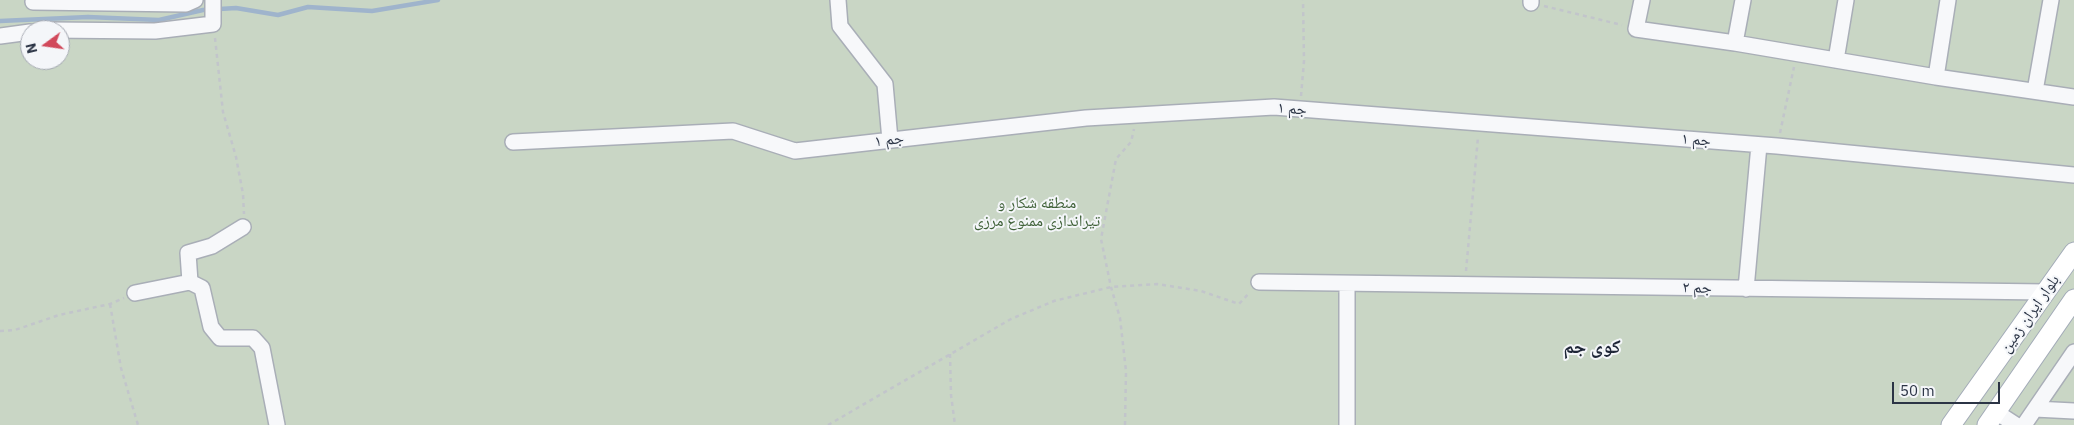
<!DOCTYPE html>
<meta charset="utf-8">
<style>
body{margin:0}
#map{position:relative;width:2074px;height:425px;overflow:hidden;background:#e4e7ec;font-family:"IBM Plex Sans",sans-serif}
canvas{display:block}
.north{position:absolute;left:20px;top:20px;width:50px;height:50px;box-sizing:border-box;background:#f4f6f9;border:1px solid #a4a8b1;border-radius:50%;rotate:256deg;font-size:14px;font-weight:700;line-height:20px;text-align:center;color:#2b3445}
.north::after{content:'';display:block;margin:auto;width:18px;height:22px;background:#d1495b;clip-path:polygon(50% 0,100% 100%,50% 72%,0 100%)}
.scale{position:absolute;left:1892px;top:382px;width:108px;height:22px;box-sizing:border-box;border:2px solid #2b3445;border-top:0;padding-left:6px;font-size:15px;line-height:18px;white-space:nowrap;color:#2b3445;-webkit-text-stroke:4px #f4f6f9;paint-order:stroke}
</style>
<div id="map">
<canvas width="2074" height="425"></canvas>
<div class="north">N</div>
<div class="scale">50 m</div>
</div>
<script>
const ctx = document.querySelector('canvas').getContext('2d');
ctx.lineJoin = 'round';
function fill(path, color) { ctx.fillStyle = color; ctx.fill(path, 'evenodd'); }
const toPath = rows => new Path2D(rows.map(r => 'M' + r).join(''));
function stroke(path, color, width, dash) { ctx.strokeStyle = color; ctx.lineWidth = width; ctx.lineCap = dash ? 'butt' : 'round'; ctx.setLineDash(dash || []); ctx.stroke(path); }
function drawText(font, color, halo, rows, align = 'center') {
  ctx.font = font + ' "IBM Plex Sans","Noto Naskh Arabic",sans-serif'; ctx.lineWidth = 4; ctx.setLineDash([]); ctx.textBaseline = 'middle'; ctx.strokeStyle = halo; ctx.fillStyle = color; for (const [text, x, y, turn = 0] of rows) {
    ctx.save(); ctx.translate(x, y); ctx.rotate((+turn || 0) * Math.PI / 180); ctx.textAlign = isNaN(turn) ? turn : align; if (halo) ctx.strokeText(text, 0, 0); ctx.fillText(text, 0, 0); ctx.restore();
  }
}
const green = toPath([
 [0,0,2074,0,2074,425,0,425],
 [30,30,60,30,60,60,30,60]
]);
const stream = toPath([
 [0,21,88,17,159,20,203,10,236,8,278,15,308,7,372,11,438,0]
]);
const path = toPath([
 [1544,6,1622,25],
 [215,38,223,112,236,157,243,194,244,214],
 [1301,96,1304,61,1303,0],
 [1780,133,1794,67],
 [1466,271,1478,137],
 [110,304,121,368,138,425],
 [0,331,15,330,59,315,110,304,124,298],
 [950,354,951,395,955,425],
 [828,425,1011,319,1054,301,1111,287,1157,284,1201,291,1239,304,1250,292],
 [1125,425,1126,371,1120,318,1111,287,1101,239,1116,159,1131,142,1134,129]
]);
const minor = toPath([
 [838,0,840,26,885,84,890,140],
 [1642,0,1636,29,1735,43,1936,77,2074,97],
 [33,2,186,4,195,0],
 [1531,3,1531,0],
 [50,30,155,31,213,24,213,0],
 [0,36,30,32],
 [1735,43,1743,0],
 [1836,60,1846,0],
 [1936,77,1948,0],
 [2035,91,2051,0],
 [513,142,733,131,795,151,1086,118,1274,107,1777,146,2074,175],
 [190,282,188,253,212,246,243,227],
 [1259,282,2046,292],
 [1746,289,1759,145],
 [135,293,190,282,202,288,211,327,220,338,253,338,262,348,277,425],
 [2035,409,2074,411],
 [1996,412,2016,425],
 [1347,425,1347,284],
 [2024,425,2074,352]
]);
const major = toPath([
 [1951,425,2074,252],
 [1987,425,2074,299]
]);
const streetNames = [
 ["جم ۱",1292,109,4],
 ["جم ۱",889,140,-7],
 ["جم ۱",1696,140,4],
 ["جم ۲",1697,288,1],
 ["بلوار ایران زمین",2030,314,-55]
];
const parkNames = [
 ["منطقه شکار و",1037,203],
 ["تیراندازی ممنوع مرزی",1037,221]
];
const quarterNames = [
 ["کوی جم",1592,348]
];
fill(green, '#c9d6c5');
stroke(stream, '#9fb4cc', 4.5);
stroke(minor, '#a9aeb7', 18);
stroke(major, '#a3abb8', 21);
stroke(path, '#c2c5cb', 2.5, [4, 4]);
stroke(minor, '#f7f8fa', 15);
stroke(major, '#fff', 19);
drawText('16px', '#2b3445', '#f4f6f9', streetNames);
drawText('16px', '#3f6138', '#f4f6f9', parkNames);
drawText('bold 19px', '#1d2536', '#f4f6f9', quarterNames);
</script>
